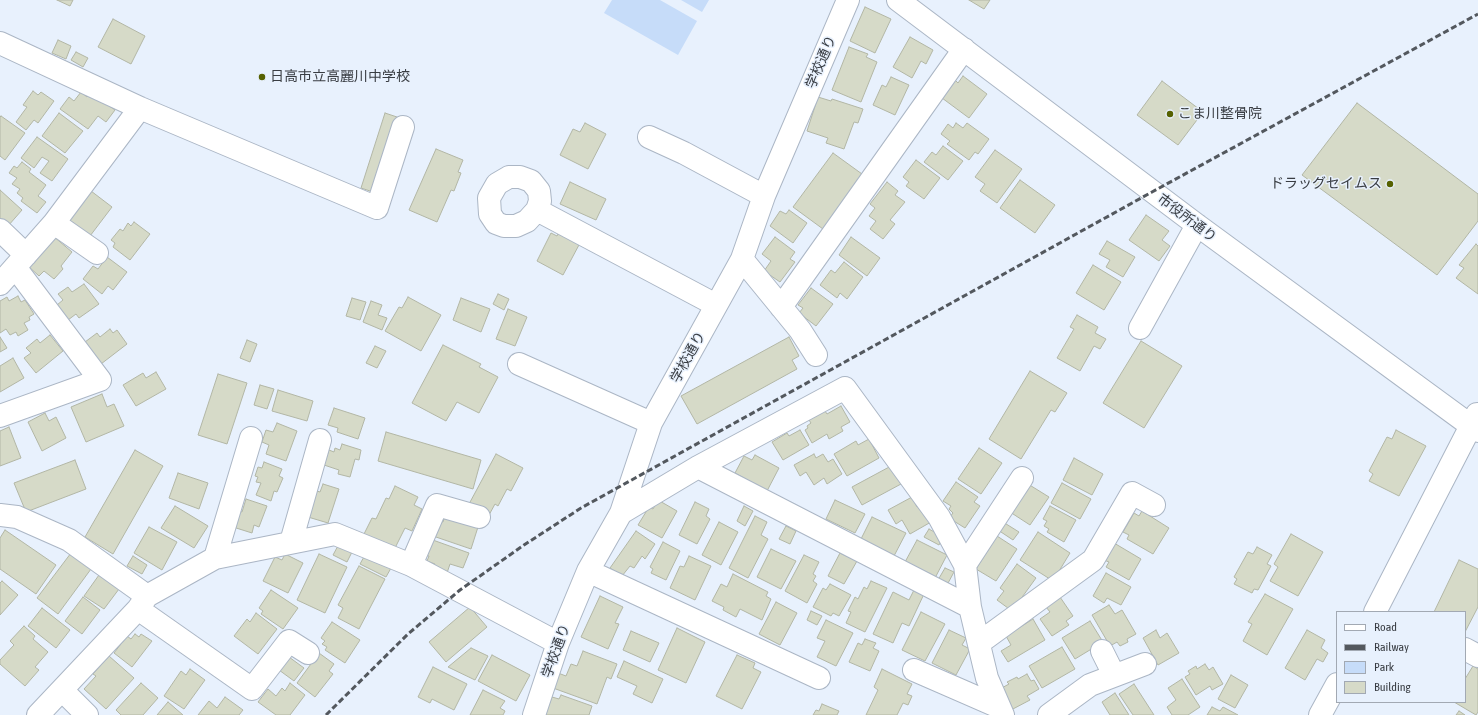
<!DOCTYPE html>
<meta charset="utf-8">
<style>
body{margin:0}
#map{position:relative;width:1478px;height:715px;overflow:hidden;background:#e8f1fd;font-family:"Asap Condensed",sans-serif}
canvas{display:block}
.legend{position:absolute;left:1336px;top:611px;width:130px;height:92px;box-sizing:border-box;background:#e8f1fd;border:1px solid #a2a9b3;margin:0;padding:5px 7px;list-style:none;font-size:12px;color:#393d43}
.legend li{display:flex;align-items:center;gap:8px;height:20px}
.legend b{width:20px;border:1px solid #a2a9b3}
</style>
<div id="map">
<canvas width="1478" height="715"></canvas>
<ul class="legend">
<li><b style="height:5px;background:#fff"></b>Road</li>
<li><b style="height:5px;background:#53585e"></b>Railway</li>
<li><b style="height:11px;background:#c6dcf9"></b>Park</li>
<li><b style="height:11px;background:#d6dac8"></b>Building</li>
</ul>
</div>
<script>
const ctx = document.querySelector('canvas').getContext('2d');
ctx.lineJoin = 'round';
function fill(path, color) { ctx.fillStyle = color; ctx.fill(path, 'evenodd'); }
const toPath = rows => new Path2D(rows.map(r => 'M' + r).join(''));
function stroke(path, color, width, dash) { ctx.strokeStyle = color; ctx.lineWidth = width; ctx.lineCap = dash ? 'butt' : 'round'; ctx.setLineDash(dash || []); ctx.stroke(path); }
function drawText(font, color, halo, rows, align = 'center') {
  ctx.font = font + ' "Asap Condensed","Noto Sans JP",sans-serif'; ctx.lineWidth = 3; ctx.setLineDash([]); ctx.textBaseline = 'middle'; ctx.strokeStyle = halo; ctx.fillStyle = color; for (const [text, x, y, turn = 0] of rows) {
    ctx.save(); ctx.translate(x, y); ctx.rotate((+turn || 0) * Math.PI / 180); ctx.textAlign = isNaN(turn) ? turn : align; if (halo) ctx.strokeText(text, 0, 0); ctx.fillText(text, 0, 0); ctx.restore();
  }
}
const green = toPath([
 [612,0,660,0,697,21,678,55,604,13],
 [681,0,709,0,702,12]
]);
const building = toPath([
 [57,0,73,0,70,6,57,0],
 [969,0,990,0,984,9,969,0],
 [865,7,891,19,875,53,850,41,865,7],
 [113,19,145,36,131,64,98,47,113,19],
 [910,37,933,50,926,64,921,61,912,78,893,67,910,37],
 [58,40,71,46,66,59,52,53,58,40],
 [849,47,868,54,866,57,877,62,861,102,832,90,849,47],
 [76,52,88,58,83,67,71,60,76,52],
 [963,76,987,94,969,118,942,98,955,80,958,83,963,76],
 [891,77,909,85,895,115,873,105,882,85,886,87,891,77],
 [1162,81,1203,112,1178,145,1137,115,1162,81],
 [33,91,38,95,41,92,54,101,38,123,34,120,26,130,16,122,27,107,23,105,33,91],
 [81,92,87,97,91,93,115,110,106,122,98,116,88,129,60,109,69,97,74,101,81,92],
 [818,97,831,101,832,99,863,109,858,123,854,122,844,149,826,143,828,138,807,131,818,97],
 [1357,103,1478,194,1478,221,1437,275,1302,175,1357,103],
 [59,113,83,131,65,153,42,136,59,113],
 [385,113,397,117,373,192,361,188,385,113],
 [1,116,25,133,5,160,0,156,0,117,1,116],
 [585,123,606,134,588,169,560,155,573,129,580,132,585,123],
 [956,123,963,128,967,123,989,139,978,154,975,152,969,160,947,144,950,141,941,134,948,124,953,128,956,123],
 [37,137,68,159,52,181,40,173,49,161,42,157,34,168,21,158,37,137],
 [943,146,963,161,948,180,924,162,932,152,936,155,943,146],
 [436,149,463,160,458,172,461,173,454,191,451,190,437,222,409,210,436,149],
 [995,150,1022,169,997,203,980,191,985,184,975,177,995,150],
 [833,153,862,174,823,229,793,207,833,153],
 [916,160,940,178,924,199,906,186,909,182,903,177,916,160],
 [22,162,31,169,29,172,46,185,38,196,46,202,37,213,21,201,23,198,17,193,20,189,12,184,17,178,9,173,14,166,17,168,22,162],
 [1020,180,1055,205,1035,233,1000,208,1020,180],
 [570,182,606,199,596,220,560,204,570,182],
 [887,182,898,191,895,195,905,202,890,220,895,224,883,239,870,229,876,221,869,216,875,208,870,204,887,182],
 [0,190,22,210,8,226,0,219,0,190],
 [91,191,112,207,90,236,68,219,91,191],
 [789,210,807,223,793,243,770,226,780,211,786,214,789,210],
 [1146,215,1169,231,1162,240,1170,246,1159,261,1129,240,1146,215],
 [134,222,150,234,130,260,113,247,115,243,111,240,120,229,123,231,128,223,131,226,134,222],
 [559,232,580,243,563,275,537,261,551,233,557,236,559,232],
 [53,236,72,252,61,266,63,269,54,279,44,271,39,276,28,266,53,236],
 [775,237,795,252,790,259,795,262,780,282,764,271,771,261,762,254,775,237],
 [851,237,880,258,867,276,839,255,851,237],
 [1107,241,1135,257,1123,277,1106,267,1110,260,1099,254,1107,241],
 [1476,244,1478,246,1478,294,1456,278,1464,268,1459,265,1476,244],
 [107,257,127,272,113,290,108,286,102,294,83,279,93,266,98,269,107,257],
 [844,262,863,277,847,299,840,293,837,298,820,285,831,270,835,273,844,262],
 [1093,265,1121,282,1104,310,1076,293,1093,265],
 [84,284,99,304,79,318,76,314,68,320,57,305,63,300,58,294,68,287,72,292,84,284],
 [811,288,833,304,816,326,799,313,803,308,798,305,811,288],
 [498,294,509,299,504,310,493,304,498,294],
 [18,296,21,302,25,300,34,314,29,317,30,320,24,323,28,330,18,336,16,332,10,335,6,329,0,333,0,301,7,297,9,301,18,296],
 [408,297,441,315,421,351,385,331,399,307,402,308,408,297],
 [352,298,366,302,360,320,346,316,352,298],
 [461,298,490,309,481,332,453,320,461,298],
 [371,301,382,305,378,315,387,318,382,330,363,322,371,301],
 [508,309,527,317,515,346,496,339,508,309],
 [1077,315,1098,327,1095,333,1106,339,1100,349,1094,346,1080,371,1057,358,1074,329,1070,327,1077,315],
 [110,329,113,333,117,330,127,344,101,364,85,342,97,333,100,337,110,329],
 [50,335,63,351,36,373,24,358,31,353,26,348,37,339,40,343,50,335],
 [0,337,7,348,0,352,0,337],
 [789,337,799,356,792,360,797,369,697,424,681,396,789,337],
 [247,340,257,344,250,362,240,358,247,340],
 [1141,341,1182,366,1144,428,1103,403,1141,341],
 [443,345,481,364,479,367,498,377,479,413,457,402,446,421,412,403,443,345],
 [375,346,386,351,377,368,366,363,375,346],
 [13,358,24,378,0,392,0,366,13,358],
 [1030,371,1067,393,1055,412,1051,410,1021,459,989,439,1030,371],
 [156,372,166,389,136,406,123,385,143,373,146,378,156,372],
 [218,374,247,383,227,444,198,435,218,374],
 [260,385,274,389,267,409,254,405,260,385],
 [278,390,313,401,307,421,272,411,278,390],
 [102,394,107,407,114,404,124,426,86,442,71,407,102,394],
 [841,406,850,422,841,427,843,431,829,439,827,434,812,443,805,430,808,428,807,426,811,423,809,420,825,411,827,414,841,406],
 [334,408,365,418,358,439,337,432,338,428,328,425,334,408],
 [45,413,49,421,56,417,66,438,42,451,28,422,45,413],
 [277,423,297,431,286,461,266,454,269,445,262,442,266,430,273,432,277,423],
 [9,427,21,458,0,466,0,431,9,427],
 [800,430,809,445,783,460,772,442,787,433,789,436,800,430],
 [1396,430,1426,446,1399,496,1369,481,1373,474,1369,471,1387,437,1392,439,1396,430],
 [386,432,481,460,473,489,378,461,386,432],
 [869,439,879,458,847,476,834,454,856,441,858,445,869,439],
 [342,444,361,450,359,460,355,459,350,477,338,474,339,470,324,465,329,450,334,452,335,448,340,450,342,444],
 [979,448,1002,463,981,494,958,479,979,448],
 [135,450,163,466,113,554,85,537,135,450],
 [496,454,523,468,511,491,507,489,498,506,495,504,489,515,469,504,496,454],
 [814,454,816,458,823,454,828,462,833,459,842,474,827,484,824,478,814,485,806,472,800,476,794,465,814,454],
 [755,455,779,468,767,491,735,473,744,456,752,460,755,455],
 [1074,458,1103,474,1092,495,1063,480,1074,458],
 [75,460,86,489,26,512,14,483,75,460],
 [264,462,282,469,279,476,283,478,277,492,274,491,271,501,256,495,261,483,256,482,258,477,255,476,258,467,262,468,264,462],
 [891,466,901,484,862,505,852,487,891,466],
 [178,473,208,483,199,509,169,498,178,473],
 [956,482,978,497,974,502,980,506,965,528,949,518,953,513,949,509,951,506,943,501,956,482],
 [1062,483,1091,499,1080,519,1051,503,1062,483],
 [323,484,339,489,328,523,308,517,317,491,320,492,323,484],
 [1028,484,1049,497,1030,525,1010,512,1028,484],
 [395,486,418,497,414,505,422,509,412,531,405,528,394,550,363,536,372,518,376,519,386,498,389,499,395,486],
 [912,497,917,507,921,505,931,522,910,534,902,520,896,524,888,510,912,497],
 [246,499,267,506,259,527,254,525,252,533,233,527,239,511,242,512,246,499],
 [658,500,677,511,662,538,638,525,649,507,653,509,658,500],
 [835,500,865,514,855,533,826,519,835,500],
 [695,502,709,509,706,516,710,519,697,544,679,535,695,502],
 [175,506,208,526,194,548,161,528,175,506],
 [744,506,753,511,745,526,737,521,744,506],
 [1050,506,1076,520,1064,542,1047,532,1049,529,1044,526,1047,521,1043,519,1050,506],
 [1142,511,1169,528,1153,554,1127,539,1129,535,1123,532,1134,513,1139,516,1142,511],
 [445,516,478,527,471,549,433,536,438,521,443,522,445,516],
 [755,516,767,522,761,535,768,539,748,578,729,568,755,516],
 [872,517,906,533,894,556,861,539,872,517],
 [719,522,738,532,721,565,702,555,719,522],
 [1003,522,1019,532,1013,540,998,530,1003,522],
 [786,526,796,531,790,544,779,539,786,526],
 [149,527,177,542,162,570,134,553,149,527],
 [929,529,943,537,939,545,924,537,929,529],
 [5,530,56,565,36,594,0,569,0,538,5,530],
 [636,531,655,544,645,559,642,556,634,568,630,566,622,576,610,568,636,531],
 [1038,532,1070,553,1053,581,1020,560,1038,532],
 [1291,534,1323,552,1298,596,1270,581,1278,567,1274,564,1291,534],
 [997,536,1017,549,996,581,976,569,997,536],
 [430,539,469,553,463,568,450,564,447,573,433,568,435,564,427,561,429,556,424,555,430,539],
 [917,540,947,555,935,578,905,562,917,540],
 [663,542,680,551,666,580,651,573,653,569,650,567,663,542],
 [1114,543,1141,559,1129,580,1106,567,1109,562,1104,560,1114,543],
 [339,544,353,550,347,562,333,555,339,544],
 [1257,547,1272,555,1267,564,1271,566,1258,590,1254,589,1252,593,1234,584,1237,579,1234,577,1248,552,1253,554,1257,547],
 [771,549,796,561,781,589,757,577,771,549],
 [71,553,91,569,58,614,37,598,71,553],
 [840,553,857,561,844,584,828,576,840,553],
 [285,554,303,563,288,593,263,581,275,557,282,560,285,554],
 [319,554,347,567,325,613,297,600,319,554],
 [365,555,391,568,386,577,360,564,365,555],
 [804,555,819,562,813,574,816,576,813,581,817,584,807,603,785,591,804,555],
 [133,556,147,565,142,574,127,566,133,556],
 [689,556,711,566,695,600,670,588,680,566,684,567,689,556],
 [1459,560,1478,569,1478,607,1465,632,1465,612,1434,612,1459,560],
 [1017,564,1036,578,1012,611,997,600,1004,591,1000,588,1017,564],
 [359,566,385,579,359,629,338,618,343,608,338,605,359,566],
 [945,568,954,572,947,585,938,580,945,568],
 [1106,573,1131,587,1121,605,1107,598,1104,603,1093,596,1106,573],
 [733,574,768,592,766,596,771,599,762,620,740,609,736,617,723,610,724,607,712,601,721,584,727,587,733,574],
 [99,575,119,589,104,609,84,596,99,575],
 [2,581,18,595,0,615,0,583,2,581],
 [871,581,887,588,865,632,846,623,851,612,848,611,855,597,858,599,864,587,867,589,871,581],
 [830,584,851,595,839,616,833,613,831,616,813,607,823,588,826,590,830,584],
 [271,590,298,608,283,629,261,614,263,611,259,608,271,590],
 [914,590,924,594,909,626,902,623,893,643,873,634,893,592,909,600,914,590],
 [1265,594,1293,609,1267,655,1243,641,1252,624,1248,622,1265,594],
 [600,596,623,607,615,623,619,624,608,649,581,637,600,596],
 [83,597,100,610,82,634,65,621,83,597],
 [1060,597,1073,616,1066,621,1069,625,1052,636,1040,619,1050,612,1046,607,1060,597],
 [776,602,797,613,780,645,759,634,776,602],
 [1109,605,1115,614,1122,610,1136,634,1127,639,1128,642,1120,646,1117,642,1110,646,1092,615,1109,605],
 [470,607,487,627,446,662,429,642,470,607],
 [42,608,70,630,56,648,28,626,42,608],
 [811,611,822,616,817,625,807,620,811,611],
 [921,612,945,624,925,661,902,650,921,612],
 [256,613,277,629,258,654,234,636,247,619,250,622,256,613],
 [1033,619,1045,640,1008,662,1001,651,1011,645,1006,636,1033,619],
 [826,620,853,633,836,666,817,657,825,641,817,638,826,620],
 [1090,621,1103,642,1075,659,1062,638,1090,621],
 [332,622,360,640,345,663,325,650,327,647,322,644,325,641,321,638,332,622],
 [24,626,35,636,33,639,48,652,35,667,39,670,25,686,0,664,0,660,14,645,10,641,24,626],
 [677,628,705,642,686,683,658,670,677,628],
 [949,630,966,638,962,645,970,649,956,675,932,663,949,630],
 [1156,630,1160,638,1167,633,1179,653,1158,665,1143,638,1156,630],
 [1307,630,1325,640,1321,648,1328,653,1323,662,1317,659,1305,680,1285,668,1307,630],
 [631,631,659,643,650,662,623,650,631,631],
 [135,634,139,637,141,634,152,641,132,667,114,653,127,636,131,639,135,634],
 [865,639,876,643,873,648,879,651,870,671,849,662,858,643,862,645,865,639],
 [1062,647,1075,669,1042,688,1029,666,1062,647],
 [471,648,488,656,475,680,448,667,471,648],
 [583,651,617,664,611,679,607,677,597,704,553,688,558,673,566,676,571,664,577,666,583,651],
 [319,653,334,664,329,671,333,674,315,697,297,683,319,653],
 [492,655,530,675,516,701,478,681,492,655],
 [737,655,755,663,753,668,761,672,742,709,716,696,737,655],
 [109,656,134,678,106,709,84,689,96,676,93,674,109,656],
 [289,657,304,668,294,681,279,670,289,657],
 [624,661,663,679,652,703,633,694,637,686,617,677,624,661],
 [1205,664,1209,670,1213,667,1223,684,1212,690,1210,686,1196,695,1185,677,1190,674,1188,671,1196,666,1197,669,1205,664],
 [1473,666,1478,669,1478,712,1476,715,1454,702,1465,702,1465,679,1473,666],
 [433,667,467,684,454,710,432,699,430,703,418,697,433,667],
 [190,669,205,680,184,709,164,696,181,671,186,675,190,669],
 [882,669,912,684,907,694,912,696,908,705,903,703,897,715,866,715,878,690,874,687,882,669],
 [1027,674,1031,681,1034,680,1039,689,1027,696,1030,700,1011,710,1000,689,1009,684,1007,682,1017,677,1018,679,1027,674],
 [1231,675,1248,685,1235,708,1218,699,1231,675],
 [1182,679,1200,707,1188,715,1172,715,1167,707,1176,700,1168,688,1182,679],
 [141,683,158,698,143,715,121,715,116,710,141,683],
 [290,683,305,695,290,715,276,715,258,702,268,689,276,696,282,688,285,691,290,683],
 [1134,684,1154,715,1133,715,1119,694,1134,684],
 [483,690,505,701,500,708,505,711,503,715,470,715,483,690],
 [1115,693,1129,715,1110,715,1102,702,1115,693],
 [561,695,592,706,589,715,545,715,552,697,559,699,561,695],
 [225,697,243,710,239,715,198,715,209,701,217,708,225,697],
 [168,702,183,715,157,715,168,702],
 [822,704,839,711,837,715,813,715,816,710,819,711,822,704],
 [1212,707,1220,711,1223,707,1238,715,1207,715,1212,707],
 [1459,711,1465,715,1456,715,1459,711]
]);
const minor = toPath([
 [898,0,1197,225,1478,431],
 [0,43,140,108,377,208,403,127],
 [649,137,684,153,764,196],
 [509,177,520,177,531,181,539,191,540,201,537,210,527,221,516,226,504,226,496,223,490,214,489,198,497,184,509,177],
 [537,210,716,305],
 [54,223,97,253],
 [0,230,26,255],
 [742,259,800,330,816,355],
 [0,284,54,223,140,108],
 [781,307,964,49],
 [1140,328,1197,225],
 [519,364,651,423],
 [0,416,100,380,15,267],
 [698,467,970,607],
 [621,513,698,467,845,388,939,517,965,565,970,607,987,678,1003,715],
 [0,515,17,517,69,540,147,596],
 [291,542,320,440],
 [215,558,251,438],
 [411,565,437,505,479,517],
 [965,565,1022,478],
 [588,571,819,678],
 [138,609,252,689,289,641,308,653],
 [1375,612,1477,414],
 [979,643,1093,560,1132,493,1154,505],
 [1465,649,1478,656],
 [1102,651,1114,675],
 [914,670,999,707],
 [62,690,87,715],
 [38,715,138,609,147,596,215,558,335,534,411,565,558,643],
 [534,715,558,643,588,571,621,513,651,423,742,259,764,196,848,0],
 [1049,715,1090,685,1145,664],
 [1320,715,1337,684]
]);
const rail = toPath([
 [326,715,408,634,460,590,524,545,581,508,1152,192,1478,14]
]);
const markers = [
 [262,77,4,"#566101"],
 [1170,114,4,"#566101"],
 [1390,184,4,"#566101"]
];
const streetNames = [
 ["学校通り",821,62,-67],
 ["市役所通り",1187,218,37],
 ["学校通り",688,357,-61],
 ["学校通り",556,651,-70]
];
const poiNames = [
 ["日高市立高麗川中学校",270,77],
 ["こま川整骨院",1178,114],
 ["ドラッグセイムス",1382,184,"right"]
];
fill(green, '#c6dcf9');
fill(building, '#d6dac8');
stroke(building, '#b2b6a5', 1);
stroke(minor, '#abb6c5', 24);
stroke(minor, '#fff', 22);
stroke(rail, '#53585e', 3, [6, 3]);
for (const [x, y, r, color] of markers) { const dot = new Path2D(); dot.arc(x, y, r, 0, 2 * Math.PI); ctx.fillStyle = color; ctx.fill(dot); stroke(dot, '#e8f1fd', 1.5); }
drawText('14px', '#393d43', '#e8f1fd', streetNames);
drawText('14px', '#393d43', '#e8f1fd', poiNames, 'left');
</script>
